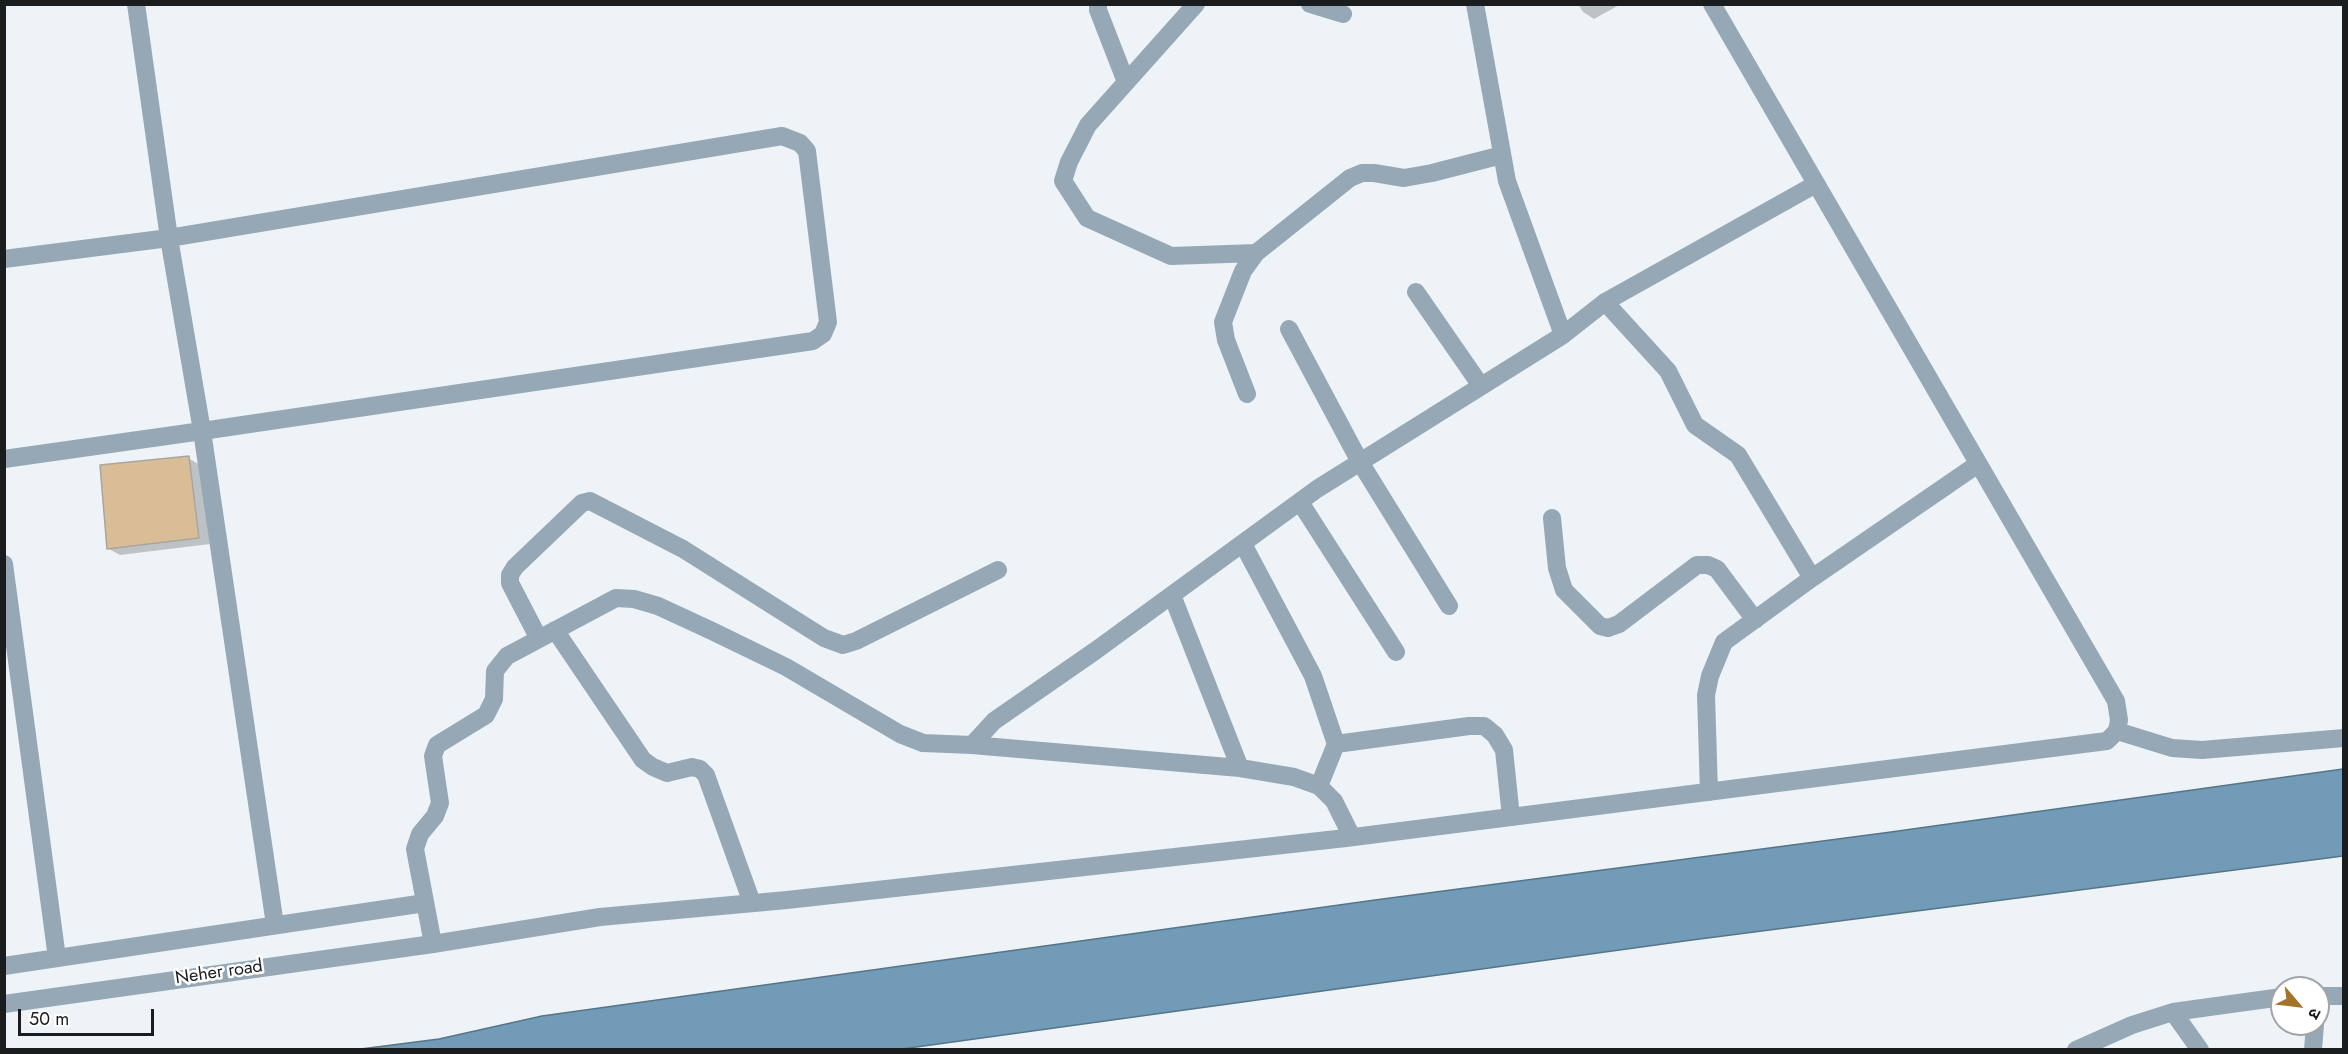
<!DOCTYPE html>
<meta charset="utf-8">
<style>
body{margin:0}
#map{position:relative;width:2348px;height:1054px;overflow:hidden;background:#edf3f7;font-family:Jost,"Noto Sans Devanagari",sans-serif}
canvas{display:block}
.frame{position:absolute;inset:0;border:6px solid #1a1c1e;pointer-events:none}
.north{position:absolute;left:2270px;top:976px;width:60px;height:60px;box-sizing:border-box;background:#fff;border:2px solid #a3a4a5;border-radius:50%;rotate:118deg;font-size:16px;font-weight:700;line-height:24px;text-align:center;color:#1a1c1e}
.north::after{content:'';display:block;margin:auto;width:21px;height:27px;background:#a37428;clip-path:polygon(50% 0,100% 100%,50% 72%,0 100%)}
.scale{position:absolute;left:18px;top:1009px;width:136px;height:27px;box-sizing:border-box;border:3px solid #1a1c1e;border-top:0;padding-left:8px;font-size:18px;line-height:21px;white-space:nowrap;color:#1a1c1e;-webkit-text-stroke:4px #fff;paint-order:stroke}
</style>
<div id="map">
<canvas width="2348" height="1054"></canvas>
<div class="frame"></div>
<div class="north">उ</div>
<div class="scale">50 m</div>
</div>
<script>
const ctx = document.querySelector('canvas').getContext('2d');
ctx.lineJoin = 'round';
function fill(path, color) { ctx.fillStyle = color; ctx.fill(path, 'evenodd'); }
const toPath = rows => new Path2D(rows.map(r => 'M' + r).join(''));
function stroke(path, color, width, dash) { ctx.strokeStyle = color; ctx.lineWidth = width; ctx.lineCap = dash ? 'butt' : 'round'; ctx.setLineDash(dash || []); ctx.stroke(path); }
function drawText(font, color, halo, rows, align = 'center') {
  ctx.font = font + ' Jost,sans-serif'; ctx.lineWidth = 5; ctx.setLineDash([]); ctx.textBaseline = 'middle'; ctx.strokeStyle = halo; ctx.fillStyle = color; for (const [text, x, y, turn = 0] of rows) {
    ctx.save(); ctx.translate(x, y); ctx.rotate((+turn || 0) * Math.PI / 180); ctx.textAlign = isNaN(turn) ? turn : align; if (halo) ctx.strokeText(text, 0, 0); ctx.fillText(text, 0, 0); ctx.restore();
  }
}
const water = toPath([
 [2343,769,2343,856,1692,940,902,1049,361,1049,439,1039,542,1016,1375,900,1891,832,2343,769]
]);
const shadow = toPath([
 [1578,4,1621,4,1594,19,1583,12],
 [188,458,200,465,210,544,120,555,109,549]
]);
const building = toPath([
 [189,456,199,538,107,549,100,465,189,456]
]);
const minor = toPath([
 [1098,4,1098,10,1126,82],
 [1196,4,1088,125,1069,162,1063,181,1087,218,1171,256,1256,253],
 [1310,4,1343,14],
 [1475,4,1507,181,1563,335],
 [4,259,169,238,782,136,800,143,807,151,828,322,823,334,813,341,202,431,275,925],
 [1416,292,1481,386],
 [1605,302,1668,371,1695,425,1738,455,1812,578],
 [1289,329,1360,462,1449,606],
 [1247,394,1226,340,1223,322,1243,271,1256,253,1350,178,1362,173,1374,173,1404,178,1432,173,1502,155],
 [4,459,202,431,169,238,136,4],
 [1300,502,1396,652],
 [1552,518,1557,568,1564,590,1600,626,1608,628,1619,624,1697,565,1708,565,1717,569,1755,620],
 [1243,544,1313,676,1336,744,1319,786],
 [4,564,57,958],
 [1172,595,1240,768],
 [555,630,643,760,653,767,667,773,692,767,700,769,706,775,752,903],
 [539,639,510,583,510,575,515,567,582,503,590,501,683,549,824,638,843,645,856,641,998,570],
 [2117,731,2172,748,2202,750,2344,738],
 [1336,744,1469,726,1484,726,1495,735,1504,750,1511,817],
 [972,745,994,721,1095,651,1317,489,1563,335,1605,302,1816,184],
 [1709,792,1706,695,1710,676,1724,642,1812,578,1978,464],
 [433,944,415,849,420,834,435,816,440,803,433,756,437,745,486,715,494,699,495,671,507,656,616,598,634,599,658,606,712,631,786,667,900,734,923,743,972,745,1240,768,1294,777,1319,786,1334,801,1352,837],
 [4,966,425,903],
 [2318,996,2344,996],
 [2173,1012,2200,1050],
 [2076,1050,2132,1025,2173,1012,2282,997],
 [2313,1050,2315,1024]
]);
const tertiary = toPath([
 [4,1004,433,944,600,917,787,900,1346,838,2107,741,2117,731,2119,720,2116,701,1712,4]
]);
const streetNames = [
 ["Neher road",219,973,-8]
];
fill(water, '#719bb6');
stroke(water, '#577588', 1.5);
fill(shadow, '#0003');
fill(building, '#d9bd96');
stroke(building, '#a9a5a0', 1.5);
stroke(minor, '#96a8b5', 18);
stroke(tertiary, '#96a8b5', 18);
drawText('18px', '#1a1c1e', '#fff', streetNames);
</script>
